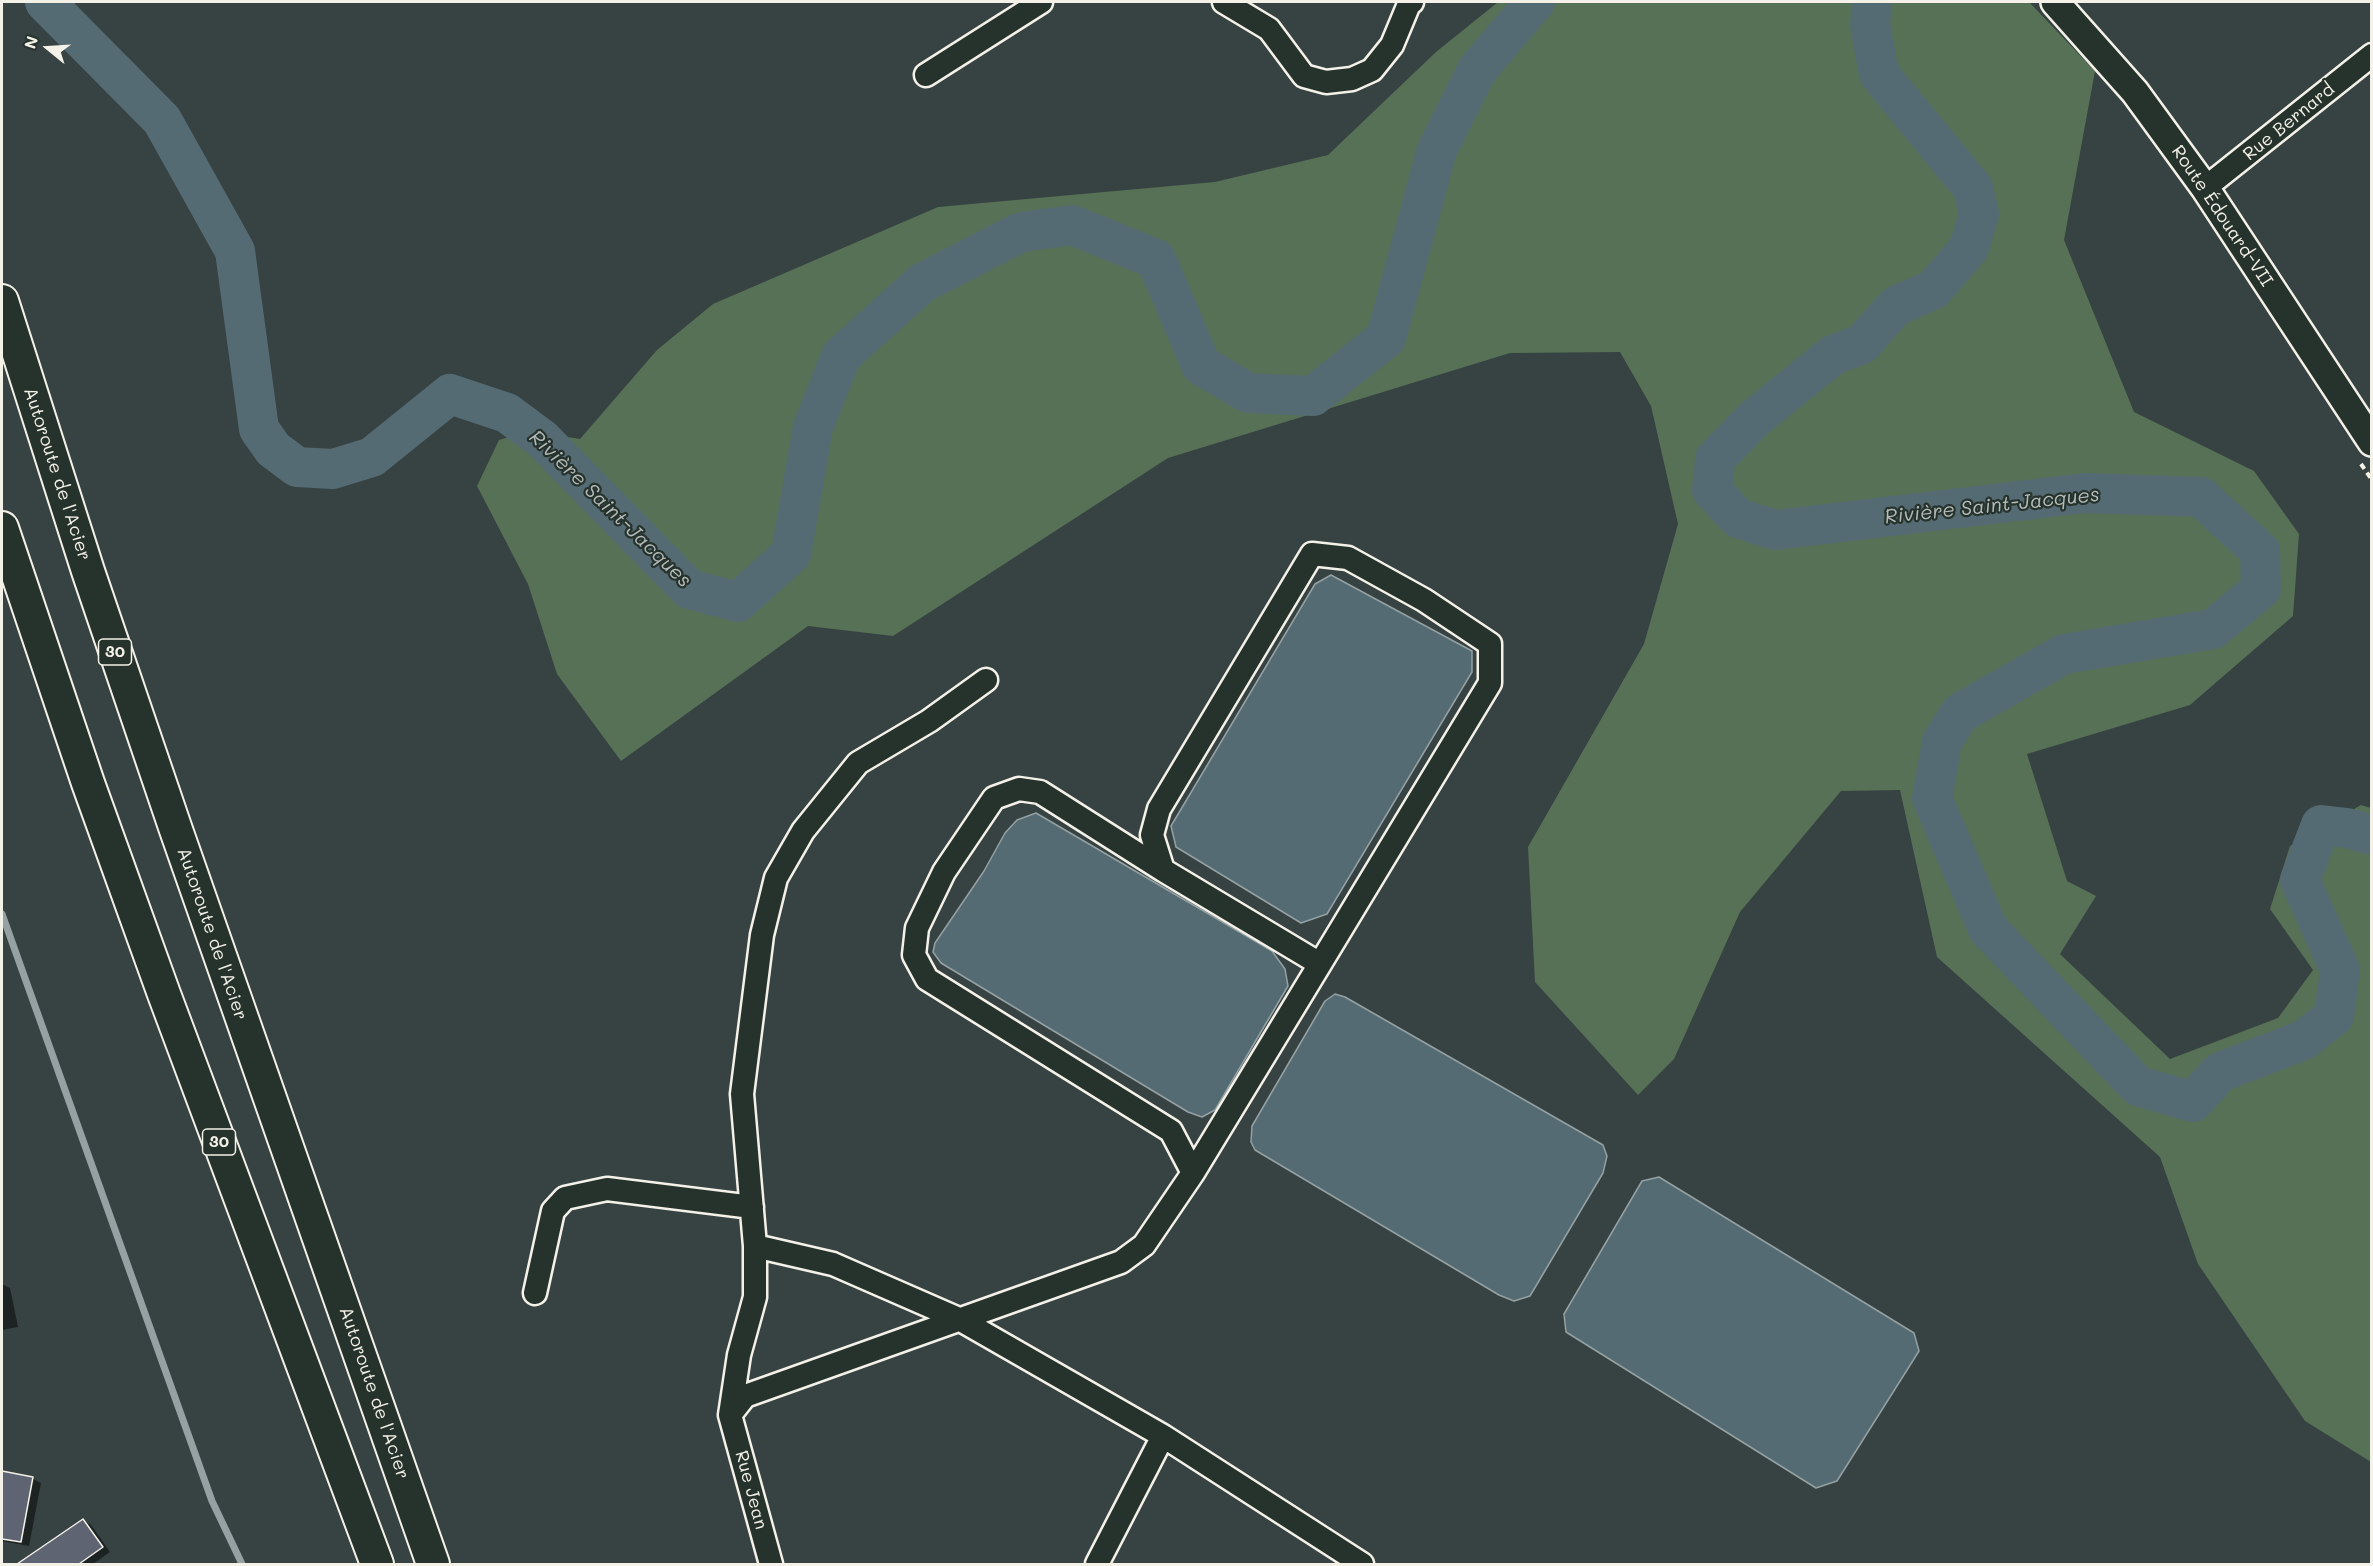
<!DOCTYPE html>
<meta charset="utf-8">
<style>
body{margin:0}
#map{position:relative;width:2373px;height:1566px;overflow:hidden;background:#374242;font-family:Mali,sans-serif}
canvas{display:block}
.frame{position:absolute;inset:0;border:3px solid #f4f1e8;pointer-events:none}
.north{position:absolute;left:18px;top:18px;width:60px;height:60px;-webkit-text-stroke:4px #26332d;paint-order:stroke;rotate:288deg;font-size:16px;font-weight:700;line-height:24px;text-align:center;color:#f4f1e8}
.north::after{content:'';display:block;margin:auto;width:21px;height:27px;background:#f4f1e8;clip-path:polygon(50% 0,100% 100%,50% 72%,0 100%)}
</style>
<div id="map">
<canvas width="2373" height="1566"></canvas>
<div class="frame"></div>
<div class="north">N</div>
</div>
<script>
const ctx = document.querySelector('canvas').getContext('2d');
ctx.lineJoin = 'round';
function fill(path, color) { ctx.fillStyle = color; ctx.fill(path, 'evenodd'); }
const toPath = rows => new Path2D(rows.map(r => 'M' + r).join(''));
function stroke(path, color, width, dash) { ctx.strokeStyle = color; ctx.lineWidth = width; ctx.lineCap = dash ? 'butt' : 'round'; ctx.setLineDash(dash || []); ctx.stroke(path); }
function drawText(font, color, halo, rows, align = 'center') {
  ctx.font = font + ' Mali,sans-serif'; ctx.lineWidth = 4.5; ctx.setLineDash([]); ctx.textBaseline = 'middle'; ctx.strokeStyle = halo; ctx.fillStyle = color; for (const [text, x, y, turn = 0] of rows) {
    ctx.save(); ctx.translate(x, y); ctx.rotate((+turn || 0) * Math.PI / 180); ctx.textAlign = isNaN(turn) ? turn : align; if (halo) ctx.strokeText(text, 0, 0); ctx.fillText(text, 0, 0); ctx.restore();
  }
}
const green = toPath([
 [1498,2,2029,2,2095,71,2064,240,2134,412,2254,471,2299,534,2293,616,2190,705,2027,754,2067,881,2096,896,2060,954,2170,1059,2278,1018,2313,970,2270,909,2290,846,2361,805,2371,808,2371,1462,2305,1421,2198,1264,2160,1157,1937,957,1900,790,1841,791,1740,912,1674,1059,1638,1095,1535,982,1528,847,1644,644,1678,524,1651,406,1620,352,1510,353,1168,458,893,636,808,626,621,761,557,674,528,584,477,486,499,440,531,431,580,439,657,350,713,304,938,207,1215,182,1328,155,1436,52]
]);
const water = toPath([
 [1331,575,1472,651,1472,672,1327,914,1301,923,1176,847,1171,826,1315,584,1331,575],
 [1036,813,1272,951,1285,969,1288,986,1215,1110,1202,1117,1188,1112,941,963,933,952,935,943,984,871,1005,833,1017,820,1036,813],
 [1335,994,1345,997,1603,1145,1607,1156,1603,1173,1530,1296,1514,1301,1499,1295,1255,1150,1251,1142,1252,1126,1325,1001,1335,994],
 [1659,1177,1914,1333,1919,1351,1837,1481,1816,1488,1566,1332,1564,1314,1642,1181,1659,1177]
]);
const shadow = toPath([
 [2,1284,10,1288,18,1327,2,1330],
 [2,1473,33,1479,41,1483,29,1546,2,1541],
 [83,1520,91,1525,110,1552,93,1564,37,1564,31,1557]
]);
const stream = toPath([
 [2,914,212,1501,242,1564]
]);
const river = toPath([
 [45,2,162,120,235,251,259,429,273,449,297,467,333,469,372,457,450,394,507,413,542,439,689,589,738,602,791,554,813,427,841,356,922,283,1021,232,1072,225,1156,259,1201,365,1248,393,1313,396,1386,338,1437,150,1477,70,1535,2],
 [1872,2,1870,25,1879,74,1973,188,1979,214,1969,248,1934,289,1896,306,1862,344,1833,355,1755,418,1715,459,1712,490,1738,518,1775,530,2085,493,2201,497,2260,551,2261,589,2213,629,2064,654,1960,713,1942,742,1932,798,1988,929,2138,1086,2193,1102,2220,1072,2304,1040,2334,1016,2340,970,2300,880,2321,825,2347,828,2372,835]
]);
const building = toPath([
 [2,1471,33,1477,21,1542,2,1539,2,1471],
 [83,1519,103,1547,79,1564,17,1564,83,1519]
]);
const path = toPath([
 [2361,464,2372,480]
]);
const minor = toPath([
 [1224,2,1269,29,1304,76,1326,82,1352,79,1372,70,1392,45,1409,4,1412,2],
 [926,75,1041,2],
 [2205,188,2372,55],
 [1193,1173,1320,964,1490,683,1490,644,1424,600,1348,558,1312,554,1159,809,1152,835,1163,870,1320,964],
 [755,1246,833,1264,959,1319,1163,1436,1362,1564],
 [535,1293,553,1211,565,1198,607,1189,752,1207],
 [730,1415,745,1396,1121,1262,1144,1245,1193,1173,1171,1131,927,979,914,955,917,928,944,872,994,798,1019,789,1040,792,1163,870],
 [771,1564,730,1415,739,1355,755,1297,755,1246,742,1094,762,935,776,878,803,831,858,763,929,721,986,680],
 [1097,1564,1163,1436]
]);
const major = toPath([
 [2055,2,2135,92,2205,188,2372,442]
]);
const highway = toPath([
 [2,301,88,571,175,827,433,1564],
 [2,528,88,783,164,994,377,1564]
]);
const shields = [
 [115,652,33],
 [219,1142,33]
];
const shieldNames = [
 ["30",115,652],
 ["30",219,1142]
];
const streetNames = [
 ["Rue Bernard",2289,122,-39],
 ["Route Édouard-VII",2222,216,56],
 ["Autoroute de l'Acier",57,474,72],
 ["Autoroute de l'Acier",212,934,71],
 ["Autoroute de l'Acier",374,1393,71],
 ["Rue Jean",751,1490,75]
];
const waterNames = [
 ["Rivière Saint-Jacques",1992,506,-6],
 ["Rivière Saint-Jacques",610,509,44]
];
fill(green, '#577157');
fill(water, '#556b73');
stroke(water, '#95a1a2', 1.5);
fill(shadow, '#0007');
stroke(stream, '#95a1a2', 7);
stroke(river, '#556b73', 40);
fill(building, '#5e6472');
stroke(building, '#f4f1e8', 1.5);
stroke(minor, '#f4f1e8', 27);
stroke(major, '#f4f1e8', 32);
stroke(highway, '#f4f1e8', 36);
stroke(path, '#f4f1e8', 4, [6, 4.5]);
stroke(minor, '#26332d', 22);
stroke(major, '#26332d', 27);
stroke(highway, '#26332d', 32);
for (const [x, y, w] of shields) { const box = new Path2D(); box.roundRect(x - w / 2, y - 13, w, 26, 4.5); ctx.fillStyle = '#26332d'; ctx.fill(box); stroke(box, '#f4f1e8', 1.5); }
drawText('bold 16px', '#f4f1e8', null, shieldNames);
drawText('18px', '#f4f1e8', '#26332d', streetNames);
drawText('italic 20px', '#b4bbb9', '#26332d', waterNames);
</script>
